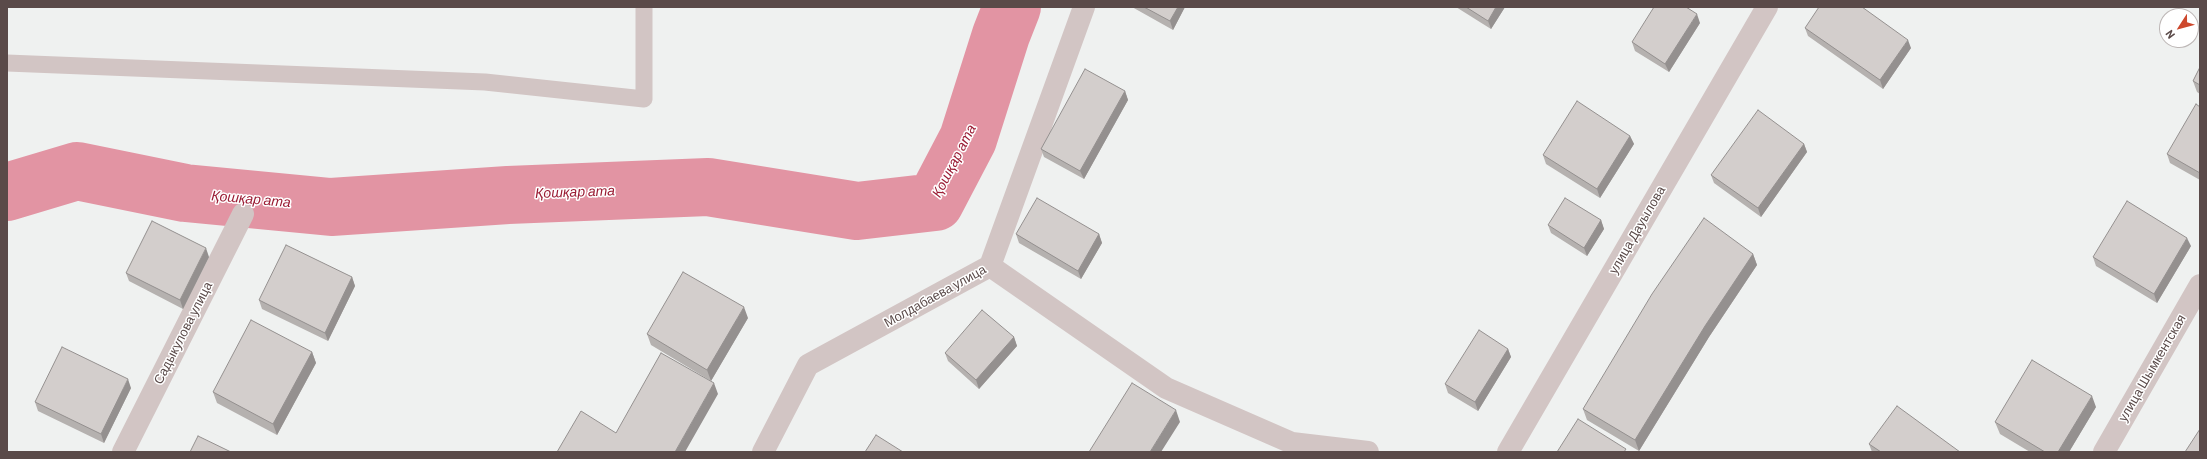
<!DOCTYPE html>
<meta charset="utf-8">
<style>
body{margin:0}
#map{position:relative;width:2207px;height:459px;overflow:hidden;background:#eff1f0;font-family:Barlow,sans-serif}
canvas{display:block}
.frame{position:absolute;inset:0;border:8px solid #5a4a49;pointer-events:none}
.north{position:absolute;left:2159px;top:8px;width:40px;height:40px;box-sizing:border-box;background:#fff;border:1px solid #bdb7b6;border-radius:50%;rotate:234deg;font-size:11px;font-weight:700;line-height:16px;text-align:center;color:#5a4a49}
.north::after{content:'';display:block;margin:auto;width:14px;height:18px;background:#cd482d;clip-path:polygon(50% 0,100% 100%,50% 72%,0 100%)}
</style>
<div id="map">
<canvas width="2207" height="459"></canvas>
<div class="frame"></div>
<div class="north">N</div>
</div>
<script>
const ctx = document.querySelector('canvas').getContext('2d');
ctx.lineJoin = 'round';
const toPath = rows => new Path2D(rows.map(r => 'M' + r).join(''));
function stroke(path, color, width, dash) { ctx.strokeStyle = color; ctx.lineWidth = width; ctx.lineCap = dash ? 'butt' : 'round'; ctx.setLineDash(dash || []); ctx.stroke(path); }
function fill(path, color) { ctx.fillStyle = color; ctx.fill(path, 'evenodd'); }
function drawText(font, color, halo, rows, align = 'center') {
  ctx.font = font + ' Barlow,sans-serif'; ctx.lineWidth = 3; ctx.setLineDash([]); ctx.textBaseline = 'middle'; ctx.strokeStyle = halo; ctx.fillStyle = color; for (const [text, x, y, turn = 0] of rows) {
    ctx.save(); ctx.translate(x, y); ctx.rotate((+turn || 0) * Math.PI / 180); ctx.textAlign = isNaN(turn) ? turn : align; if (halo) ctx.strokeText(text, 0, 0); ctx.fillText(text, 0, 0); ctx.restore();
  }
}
const river = toPath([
 [7,192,77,171,185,193,331,207,508,195,708,187,857,211,935,202,968,139,1001,35,1012,7]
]);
const service = toPath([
 [7,63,485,82,644,99,644,7]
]);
const minor = toPath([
 [990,266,1166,388,1292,443,1368,452],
 [123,452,243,214],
 [763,452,808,365,990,266,1084,7],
 [1508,452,1767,7],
 [2104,452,2200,285]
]);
const wall = toPath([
 [1132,7,1185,7,1173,30],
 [1456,7,1505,7,1491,29],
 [1700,23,1669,72,1635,51,1632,42],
 [1805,28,1911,48,1883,89,1808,36],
 [2200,67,2200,94,2197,92,2193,81],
 [1125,91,1128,100,1084,179,1044,157,1041,149],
 [2200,107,2200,180,2170,163,2167,154],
 [1630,136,1634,144,1600,198,1546,164,1543,155],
 [1804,144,1807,152,1761,217,1714,183,1711,175],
 [1601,220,1604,229,1587,256,1551,233,1548,225],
 [1016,234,1099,234,1102,243,1081,279,1019,243],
 [2191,246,2157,303,2096,266,2093,257],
 [1753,254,1757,265,1709,337,1639,451,1587,420,1583,409],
 [209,257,183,309,129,281,126,273],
 [352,277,355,286,328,341,262,309,259,300],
 [748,318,711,381,651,345,647,334],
 [1014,337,1017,346,979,389,948,361,945,353],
 [1508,349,1511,357,1478,411,1448,393,1445,384],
 [312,352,316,363,277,435,217,403,213,392],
 [131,388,104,443,38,411,35,402],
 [2096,407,2069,452,2030,452,2000,434,1995,422],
 [1869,444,1960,452,1872,452]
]);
const shadedWall = toPath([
 [1178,7,1185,7,1173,30,1170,21],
 [1496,7,1505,7,1491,29,1488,21],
 [1697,14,1700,23,1669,72,1665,64],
 [1908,40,1911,48,1883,89,1880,80],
 [1125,91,1128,100,1084,179,1080,171],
 [1630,136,1634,144,1600,198,1597,189],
 [1804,144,1807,152,1761,217,1758,208],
 [1601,220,1604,229,1587,256,1584,248],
 [1099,234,1102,243,1081,279,1078,271],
 [2187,238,2191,246,2157,303,2154,294],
 [206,248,209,257,183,309,180,300],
 [1753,254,1757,265,1709,337,1639,451,1635,440,1705,326],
 [352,277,355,286,328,341,325,333],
 [744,307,748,318,711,381,707,370],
 [1014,337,1017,346,979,389,976,380],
 [1508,349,1511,357,1478,411,1475,402],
 [312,352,316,363,277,435,273,424],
 [128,379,131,388,104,443,101,434],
 [714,383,718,394,685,452,675,452],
 [2092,396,2096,407,2069,452,2058,452],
 [1176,410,1180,422,1161,452,1150,452]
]);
const building = toPath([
 [1144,7,1178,7,1170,21,1144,7],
 [1466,7,1496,7,1488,21,1466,7],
 [1654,7,1686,7,1697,14,1665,64,1632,42,1654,7],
 [1819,7,1862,7,1908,40,1880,80,1805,28,1819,7],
 [2200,67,2200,85,2193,81,2200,67],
 [1085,69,1125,91,1080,171,1041,149,1085,69],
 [1577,101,1630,136,1597,189,1543,155,1577,101],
 [2196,104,2200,107,2200,173,2167,154,2196,104],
 [1758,110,1804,144,1758,208,1711,175,1758,110],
 [1037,198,1099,234,1078,271,1016,234,1037,198],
 [1565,198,1601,220,1584,248,1548,225,1565,198],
 [2127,201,2187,238,2154,294,2093,257,2127,201],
 [1704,218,1753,254,1705,326,1635,440,1583,409,1652,294,1704,218],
 [152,221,206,248,180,300,126,273,152,221],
 [286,245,352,277,325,333,259,300,286,245],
 [683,272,744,307,707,370,647,334,683,272],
 [982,310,1014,337,976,380,945,353,982,310],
 [251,320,312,352,273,424,213,392,251,320],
 [1479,330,1508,349,1475,402,1445,384,1479,330],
 [62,347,128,379,101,434,35,402,62,347],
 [661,353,714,383,675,452,557,452,581,411,616,433,661,353],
 [2032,360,2092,396,2058,452,2045,452,1995,422,2032,360],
 [1132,383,1176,410,1150,452,1089,452,1132,383],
 [1897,406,1960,452,1881,452,1869,444,1897,406],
 [1578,419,1626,449,1624,452,1557,452,1578,419],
 [2200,429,2200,452,2185,452,2200,429],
 [876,435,903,452,865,452,876,435],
 [198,436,231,452,190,452,198,436]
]);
const streetNames = [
 ["улица Дауылова",1637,230,-60],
 ["Молдабаева улица",935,296,-29],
 ["Садыкулова улица",183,333,-63],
 ["улица Шымкентская",2152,368,-60]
];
const waterNames = [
 ["Қошқар ата",954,161,-63],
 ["Қошқар ата",575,192,-2],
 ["Қошқар ата",251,199,5]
];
stroke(river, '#e294a3', 58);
stroke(service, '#d2c5c4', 17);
stroke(minor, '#d2c5c4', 22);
fill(wall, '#b5b1af');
fill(shadedWall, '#94908f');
fill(building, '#d3cecc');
stroke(building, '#94908f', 1);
drawText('13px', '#5a4a49', '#fff', streetNames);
drawText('italic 14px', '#9a1c34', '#fff', waterNames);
</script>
